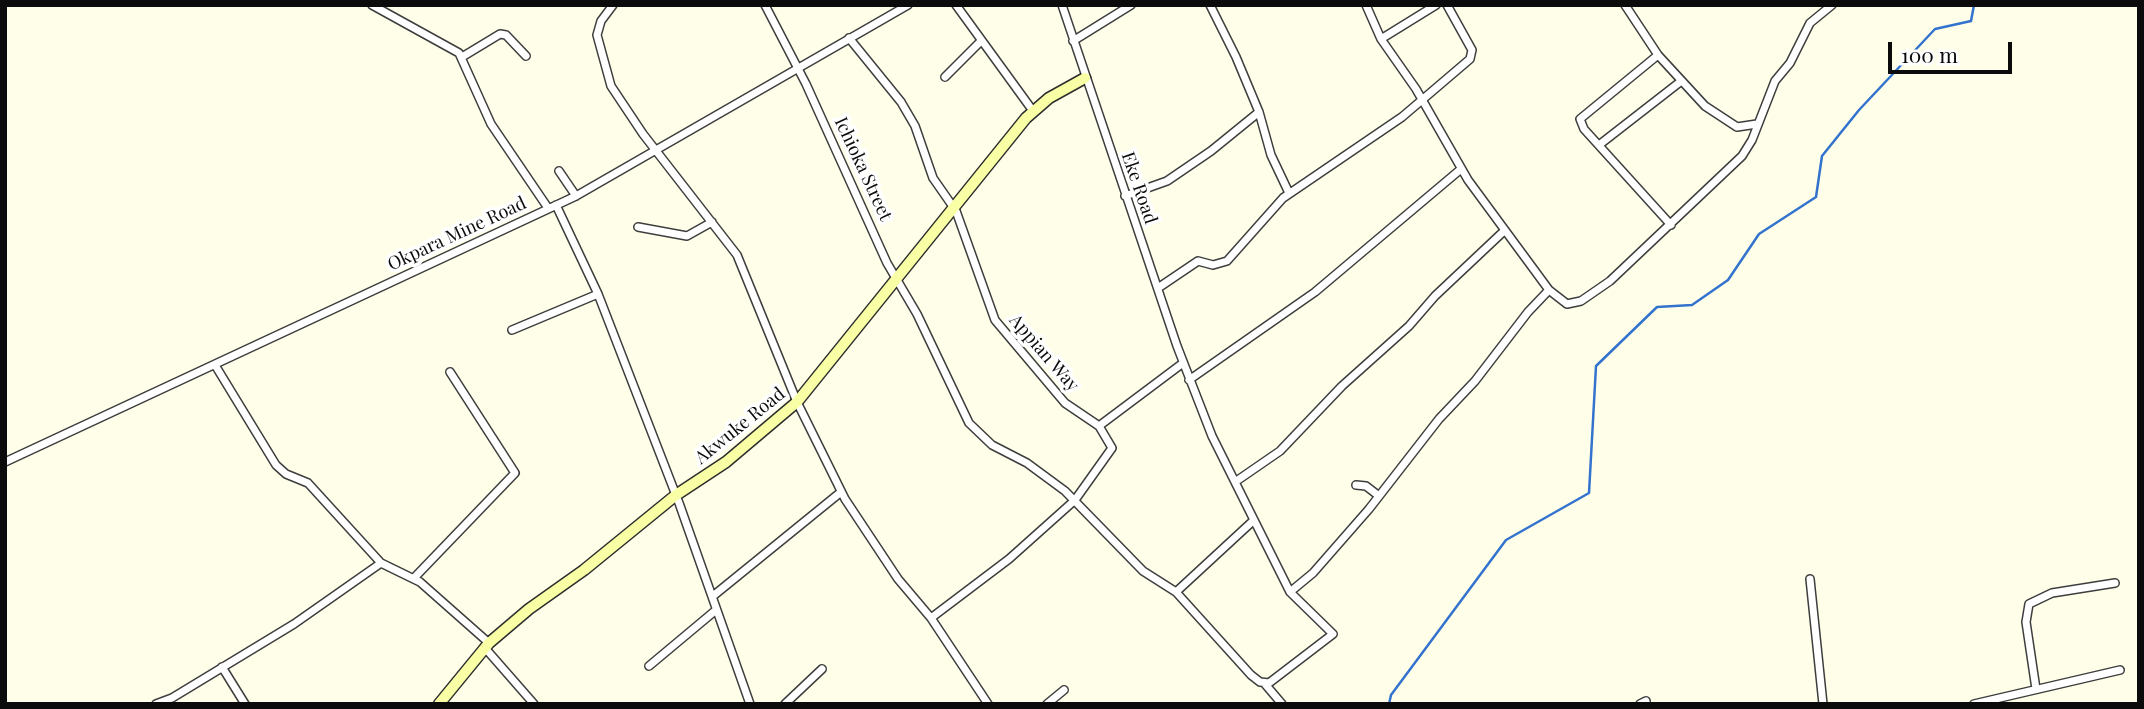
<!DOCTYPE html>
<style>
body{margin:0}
#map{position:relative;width:2144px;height:709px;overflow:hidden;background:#ffffe9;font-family:"Playfair Display",serif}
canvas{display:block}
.frame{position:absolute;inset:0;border:7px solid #0b0b0b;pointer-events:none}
.scale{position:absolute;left:1888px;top:42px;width:124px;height:32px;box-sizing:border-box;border:4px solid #0b0b0b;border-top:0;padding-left:9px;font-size:21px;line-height:24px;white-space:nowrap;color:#0b0b0b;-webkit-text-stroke:5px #fff;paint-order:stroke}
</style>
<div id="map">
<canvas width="2144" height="709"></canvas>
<div class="frame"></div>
<div class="scale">100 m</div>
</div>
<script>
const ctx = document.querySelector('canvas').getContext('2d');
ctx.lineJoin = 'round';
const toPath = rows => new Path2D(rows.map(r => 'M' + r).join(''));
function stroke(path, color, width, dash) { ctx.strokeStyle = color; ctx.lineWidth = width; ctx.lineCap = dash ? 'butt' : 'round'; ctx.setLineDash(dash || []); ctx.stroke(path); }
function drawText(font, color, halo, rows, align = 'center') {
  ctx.font = font + ' "Playfair Display",serif'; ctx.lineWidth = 7; ctx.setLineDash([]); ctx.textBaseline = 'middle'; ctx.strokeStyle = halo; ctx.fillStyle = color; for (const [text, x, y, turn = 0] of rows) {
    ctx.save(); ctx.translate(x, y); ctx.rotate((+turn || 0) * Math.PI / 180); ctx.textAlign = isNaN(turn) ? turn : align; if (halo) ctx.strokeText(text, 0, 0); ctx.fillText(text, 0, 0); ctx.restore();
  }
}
const stream = toPath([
 [1389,704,1391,695,1506,540,1589,493,1596,366,1657,307,1692,305,1728,280,1759,234,1816,197,1822,156,1859,110,1935,29,1971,21,1974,5]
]);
const minor = toPath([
 [372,5,459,53,491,124,548,208],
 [613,5,601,21,597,35,611,86,643,134,737,255,797,402,845,499,898,579,931,618,988,704],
 [765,5,806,84,887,263,917,314,969,423,992,445,1027,463,1065,491,1143,571,1176,592,1251,675,1260,682,1269,683,1333,634,1290,592,1212,436,1177,346,1062,5],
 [956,5,1033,111],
 [1210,5,1236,57,1259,112,1271,155,1289,193],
 [1366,5,1381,39,1416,89,1468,180,1549,290,1567,304,1581,301,1610,281,1742,156,1752,140,1775,81,1790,63,1810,23,1832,5],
 [1625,5,1658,55,1705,106,1737,127,1757,124],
 [849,38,901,102,915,126,933,178,956,211,995,320,1065,403,1099,426,1112,448,1075,500,1009,559,931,618],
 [1381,39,1436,5],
 [1073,41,1131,5],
 [1658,55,1580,119,1584,129,1671,225],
 [462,57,500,34,506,35,526,56],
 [945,77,981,41],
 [1599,145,1680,82],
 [559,171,576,196],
 [1125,196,1167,181,1211,151,1259,112],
 [556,205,598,294,679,503,750,704],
 [638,227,687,236,712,222],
 [1158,288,1198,261,1213,265,1227,261,1283,198,1402,117,1470,59,1472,50,1447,5],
 [512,330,598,294],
 [215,365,276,465,286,474,308,483,381,563,420,582,489,643],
 [1189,380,1315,292,1461,169],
 [1099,426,1183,363],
 [5,462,576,196,908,5],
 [1235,482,1280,451,1342,386,1409,326,1435,296,1504,231],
 [1356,485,1366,486,1379,496],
 [414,578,515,473,450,372],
 [1810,579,1823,704],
 [1176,592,1254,520],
 [1290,592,1313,573,1369,509,1439,419,1475,381,1528,312,1549,290],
 [713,596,841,492],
 [485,648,534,704],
 [649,666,716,610],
 [222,667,245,704],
 [1265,684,1282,704],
 [2036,689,2026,622,2029,604,2052,593,2115,583],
 [156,704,172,698,294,624,381,563],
 [785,704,822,669],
 [1047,704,1064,690],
 [1640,704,1646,701],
 [1974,704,2120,670]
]);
const secondary = toPath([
 [439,704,489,643,529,609,584,570,676,495,726,462,797,402,1026,118,1049,98,1085,78]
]);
const streetNames = [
 ["Ichioka Street",863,169,65],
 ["Eke Road",1139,188,71],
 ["Okpara Mine Road",457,234,-25],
 ["Appian Way",1044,353,49],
 ["Akwuke Road",740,426,-39]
];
stroke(stream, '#3373ce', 2.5);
stroke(minor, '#3e3e3e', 10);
stroke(secondary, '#2d2d2d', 13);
stroke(minor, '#fff', 7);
stroke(secondary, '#f8ffa4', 10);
drawText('18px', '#0b0b0b', '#fff', streetNames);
</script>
